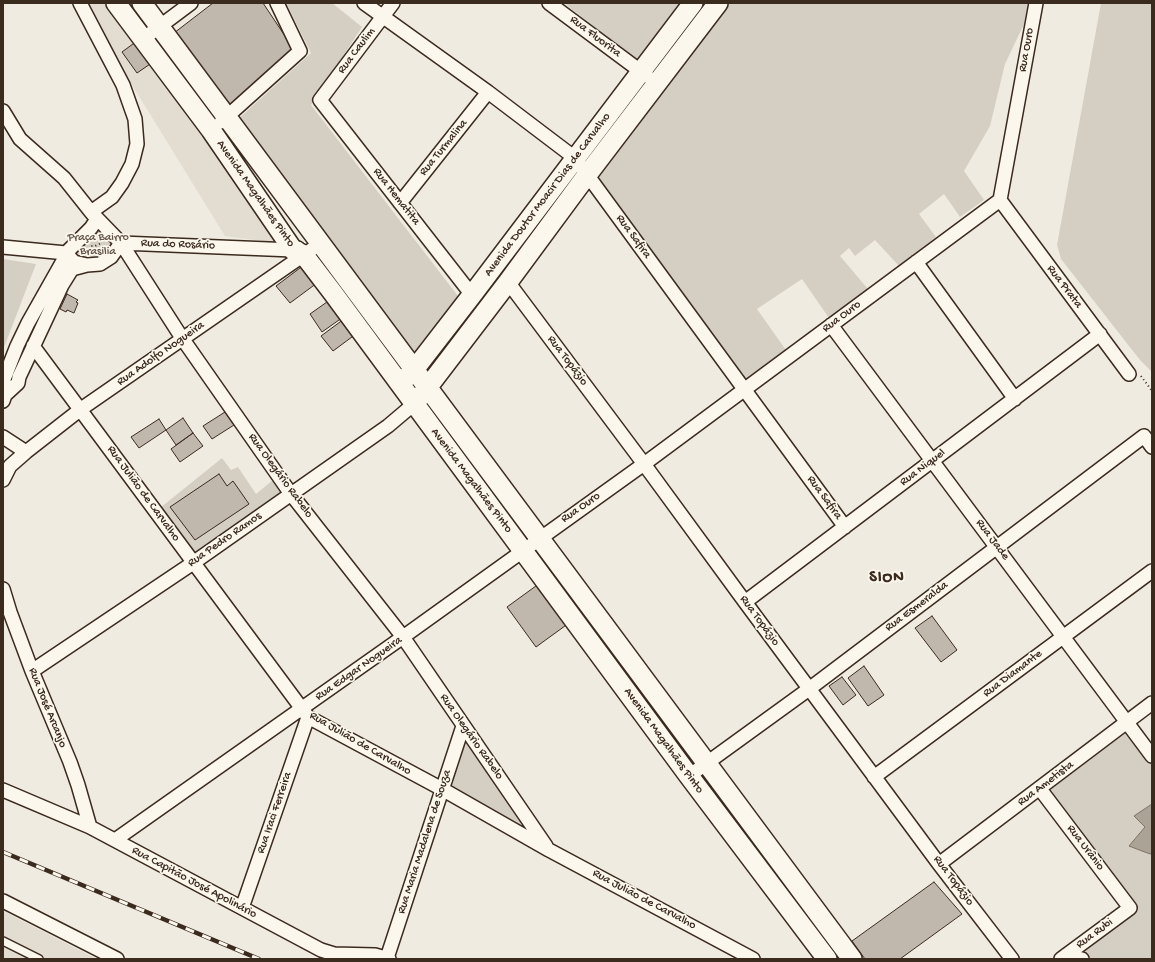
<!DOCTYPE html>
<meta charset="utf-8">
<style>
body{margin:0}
#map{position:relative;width:1155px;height:962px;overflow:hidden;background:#f0ebe0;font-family:"Gochi Hand",sans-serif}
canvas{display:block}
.frame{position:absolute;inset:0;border:4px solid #3b2a1e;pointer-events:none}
</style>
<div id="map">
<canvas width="1155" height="962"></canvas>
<div class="frame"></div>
</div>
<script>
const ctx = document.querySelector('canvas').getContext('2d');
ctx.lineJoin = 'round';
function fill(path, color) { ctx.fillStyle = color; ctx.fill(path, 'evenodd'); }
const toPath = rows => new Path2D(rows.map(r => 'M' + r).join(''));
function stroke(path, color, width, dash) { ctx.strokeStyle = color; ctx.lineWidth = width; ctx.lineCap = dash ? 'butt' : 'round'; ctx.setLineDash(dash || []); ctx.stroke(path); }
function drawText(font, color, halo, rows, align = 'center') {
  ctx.font = font + ' "Gochi Hand",sans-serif'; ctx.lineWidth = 3.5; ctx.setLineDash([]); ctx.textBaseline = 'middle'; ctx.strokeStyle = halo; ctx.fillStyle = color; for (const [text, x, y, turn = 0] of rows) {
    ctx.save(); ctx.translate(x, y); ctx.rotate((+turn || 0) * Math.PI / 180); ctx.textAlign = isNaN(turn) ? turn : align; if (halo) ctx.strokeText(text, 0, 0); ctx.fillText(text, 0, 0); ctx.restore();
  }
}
const built = toPath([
 [87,3,109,3,283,244,225,236,124,72],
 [3,911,97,959,3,959]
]);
const green = toPath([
 [286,3,332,3,362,27,311,105,458,296,407,361,237,120,311,53],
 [564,3,684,3,639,62],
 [722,3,1028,3,1024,24,1005,64,990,126,964,171,984,200,960,217,944,194,919,214,936,237,899,266,875,240,855,256,849,248,840,256,868,289,829,318,802,279,757,309,788,353,746,383,594,178],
 [1101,3,1152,3,1152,372,1140,360,1061,259,1057,245],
 [576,172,583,177,430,378,425,372],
 [97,219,121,243,100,264,66,253],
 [3,259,36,264,3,350],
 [222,458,231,470,238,467,256,494,273,480,285,493,194,555,160,508],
 [1127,722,1152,756,1152,959,1082,959,1066,955,1130,908,1040,789],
 [463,726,549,850,442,789]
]);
const water = toPath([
 [1152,804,1152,853,1150,854,1129,846,1145,827,1134,816,1152,804]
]);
const building = toPath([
 [213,3,263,3,295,51,230,108,174,33,213,3],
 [141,38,156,60,137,73,122,52,141,38],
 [304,265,317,283,290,303,276,286,304,265],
 [67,294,78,300,76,302,78,303,74,313,67,310,66,312,60,309,67,294],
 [334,297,346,315,322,332,310,314,334,297],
 [344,319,356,334,333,351,321,336,344,319],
 [225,412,234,425,212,439,203,426,225,412],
 [183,418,193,433,176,445,166,430,183,418],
 [159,419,166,430,139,448,131,437,159,419],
 [193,433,203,446,180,462,171,449,193,433],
 [219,474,227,486,233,481,249,504,195,540,170,507,219,474],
 [540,583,569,623,536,647,507,607,540,583],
 [932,616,957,650,941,662,915,628,932,616],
 [864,666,884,695,868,706,848,678,864,666],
 [842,677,856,695,843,705,829,686,842,677],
 [934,882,962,914,900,959,865,959,852,941,934,882]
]);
const path = toPath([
 [88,253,91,246,95,246,101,243],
 [1141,376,1152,391]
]);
const lane = toPath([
 [3,941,39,959]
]);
const street = toPath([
 [364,3,488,92,575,158,845,527],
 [393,3,320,100,472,295],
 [549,3,647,76],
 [143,39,191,3],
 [3,111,20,139,64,178,91,212,121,243,182,338,291,494,403,637,546,846],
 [221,122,300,51,277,3],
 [1000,200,1129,374],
 [400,203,488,92],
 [3,247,66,253,74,262,87,265,100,264,111,257,121,243,293,250,298,248],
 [916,262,1015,399],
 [508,282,644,464,745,602,939,864,1012,959],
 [831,325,1152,756],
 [33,346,308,717,442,789,549,850,753,959],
 [5,395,18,383,19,377,62,285,72,269,87,265],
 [3,401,5,395,4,379,17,346,28,323,63,261,66,253,91,228,97,219,91,212,112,197,122,183,132,164,137,144,135,119,123,85,80,3],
 [3,437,26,452,81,409,321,243],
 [3,480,10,466,26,452],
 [3,589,10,612,32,671,70,762,78,785,90,827],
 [745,602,1100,334],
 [32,671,193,563,388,426,414,404],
 [689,776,809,689,1144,436,1152,447],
 [874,777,1152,571],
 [1040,789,1130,908,1061,959],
 [3,790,90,827,321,950,334,954,375,955,389,959],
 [115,840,403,637,644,464,1000,200,1036,3],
 [939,864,1152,703],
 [3,901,117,959],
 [242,908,308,717],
 [1066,955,1082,959],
 [387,958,463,726]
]);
const secondary = toPath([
 [116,3,211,130,293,250,304,255,333,293,689,776,827,959],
 [142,3,852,959],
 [406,378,414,370,472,295,693,3],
 [421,396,508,282,587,175,718,3]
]);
const rail = toPath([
 [3,852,259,959]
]);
const streetNames = [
 ["Rua Fluorita",595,37,37],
 ["Rua Ouro",1027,50,-80],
 ["Rua Caulim",357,51,-53],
 ["Rua Turmalina",444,148,-51],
 ["Avenida Magalhães Pinto",255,194,55],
 ["Avenida Doutor Moacir Dias de Carvalho",548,195,-53],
 ["Rua Hematita",396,197,52],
 ["Rua Safira",633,237,54],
 ["Rua do Rosário",178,245,2],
 ["Rua Prata",1064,287,53],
 ["Rua Ouro",842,317,-37],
 ["Rua Adolfo Nogueira",161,354,-35],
 ["Rua Topázio",567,361,53],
 ["Rua Niquel",923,468,-37],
 ["Rua Olegário Rabelo",280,476,54],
 ["Avenida Magalhães Pinto",471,481,53],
 ["Rua Julião de Carvalho",143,494,54],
 ["Rua Safira",824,498,54],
 ["Rua Ouro",581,508,-35],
 ["Rua Pedro Ramos",225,540,-35],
 ["Rua Jade",992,540,53],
 ["Rua Esmeralda",917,607,-37],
 ["Rua Topázio",759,621,54],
 ["Rua Edgar Nogueira",359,669,-35],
 ["Rua Diamante",1013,674,-37],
 ["Rua José Arcanjo",47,708,68],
 ["Rua Olegário Rabelo",471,737,55],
 ["Avenida Magalhães Pinto",663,741,54],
 ["Rua Julião de Carvalho",360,744,30],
 ["Rua Ametista",1046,784,-37],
 ["Rua Iraci Ferreira",275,813,-71],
 ["Rua Maria Madalena de Souza",425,842,-72],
 ["Rua Urânio",1085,848,53],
 ["Rua Topázio",953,881,53],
 ["Rua Capitão José Apolinário",194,883,28],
 ["Rua Julião de Carvalho",644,900,28],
 ["Rua Rubi",1095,934,-36]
];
const parkNames = [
 ["Praça Bairro",98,238],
 ["Brasilia",98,252]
];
const districtNames = [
 ["SION",887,579]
];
fill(built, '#e2dcd1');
fill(green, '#d5cec3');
fill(water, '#aca397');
stroke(water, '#7f7367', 1);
fill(building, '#c0b8ad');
stroke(building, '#3b2a1e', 1);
stroke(lane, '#3b2a1e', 10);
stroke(street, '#3b2a1e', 16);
stroke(secondary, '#3b2a1e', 22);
stroke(path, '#3b2a1e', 2, [1, 3]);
stroke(lane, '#fbf7ec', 7);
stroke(street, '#fbf7ec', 13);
stroke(secondary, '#fbf7ec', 19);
stroke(rail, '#3b2a1e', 4.5);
stroke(rail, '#fbf7ec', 3, [9]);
drawText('12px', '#3b2a1e', '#fbf7ec', streetNames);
drawText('12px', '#625347', '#fbf7ec', parkNames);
ctx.letterSpacing = '1px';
drawText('bold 16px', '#3b2a1e', '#fbf7ec', districtNames);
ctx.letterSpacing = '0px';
</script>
